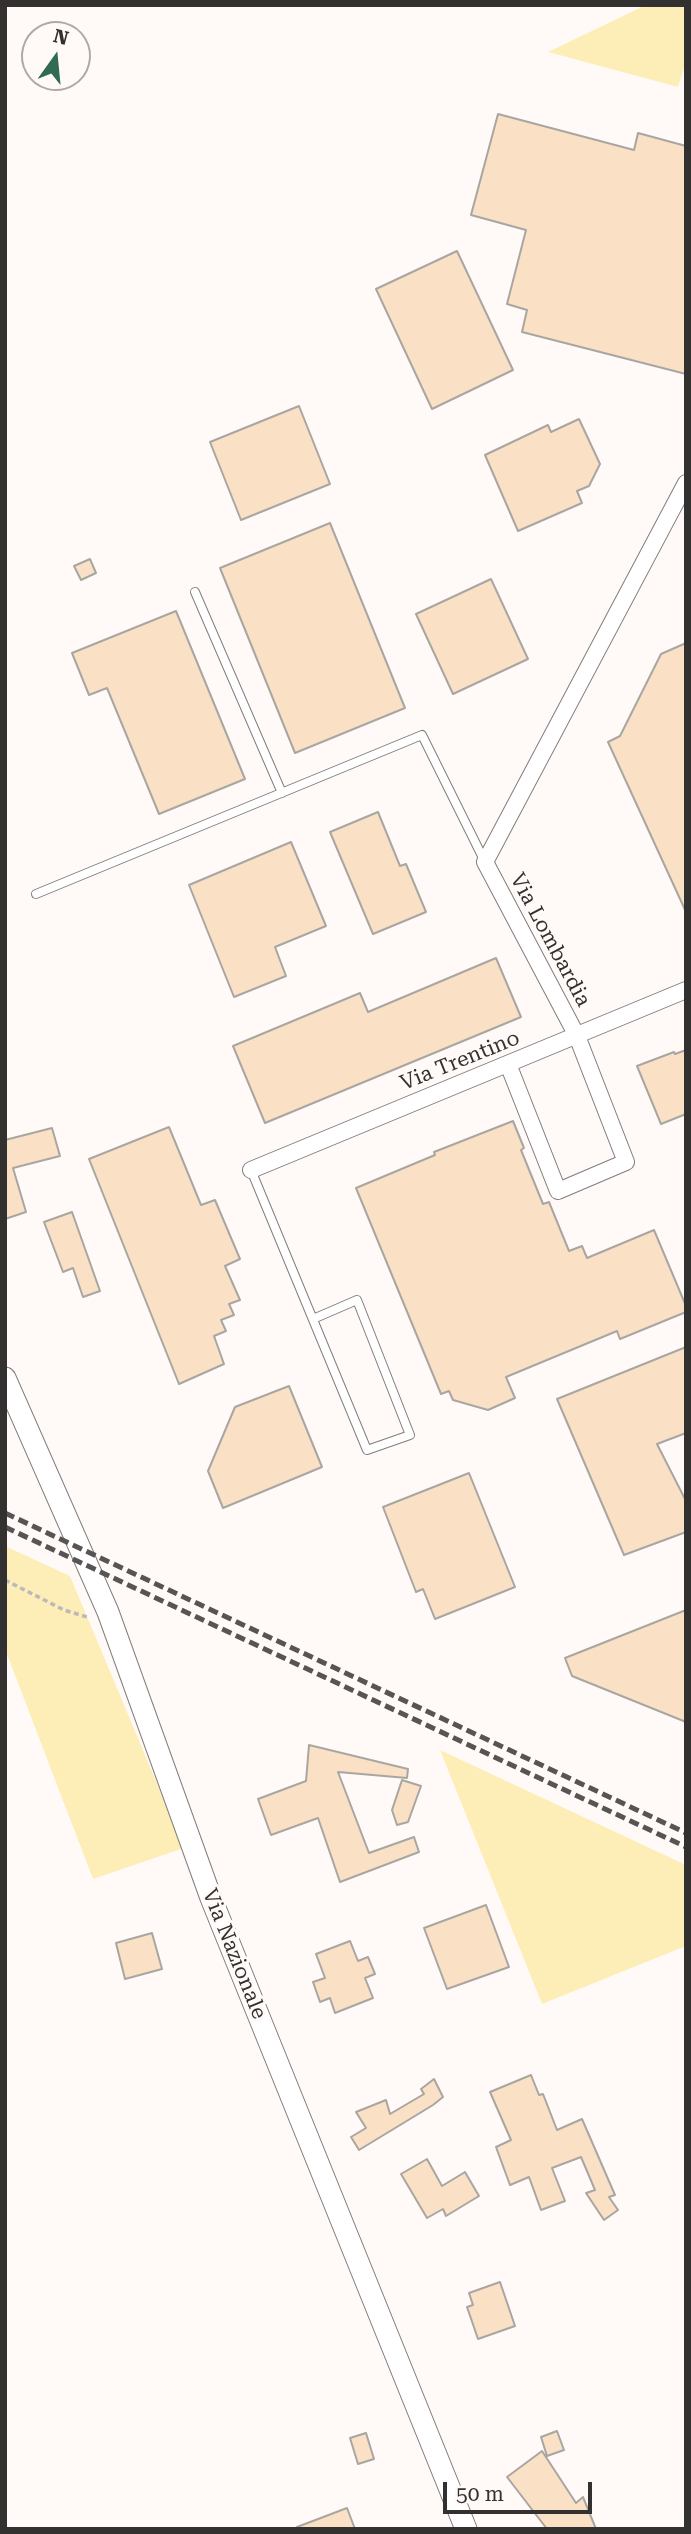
<!DOCTYPE html>
<style>
body{margin:0}
#map{position:relative;width:691px;height:2534px;overflow:hidden;background:#fffaf8;font-family:"Roboto Serif",serif}
canvas{display:block}
.frame{position:absolute;inset:0;border:7px solid #333130;pointer-events:none}
.north{position:absolute;left:21px;top:21px;width:70px;height:70px;box-sizing:border-box;background:#fffaf8;border:2px solid #adaaa8;border-radius:50%;rotate:15deg;font-size:19px;font-weight:700;line-height:28px;text-align:center;color:#333130}
.north::after{content:'';display:block;margin:auto;width:24px;height:32px;background:#316b54;clip-path:polygon(50% 0,100% 100%,50% 72%,0 100%)}
.scale{position:absolute;left:443px;top:2482px;width:149px;height:32px;box-sizing:border-box;border:4px solid #333130;border-top:0;padding-left:9px;font-size:21px;line-height:24px;white-space:nowrap;color:#333130;-webkit-text-stroke:5px #fffaf8;paint-order:stroke}
</style>
<div id="map">
<canvas width="691" height="2534"></canvas>
<div class="frame"></div>
<div class="north">N</div>
<div class="scale">50 m</div>
</div>
<script>
const ctx = document.querySelector('canvas').getContext('2d');
ctx.lineJoin = 'round';
function fill(path, color) { ctx.fillStyle = color; ctx.fill(path, 'evenodd'); }
const toPath = rows => new Path2D(rows.map(r => 'M' + r).join(''));
function stroke(path, color, width, dash) { ctx.strokeStyle = color; ctx.lineWidth = width; ctx.lineCap = dash ? 'butt' : 'round'; ctx.setLineDash(dash || []); ctx.stroke(path); }
function drawText(font, color, halo, rows, align = 'center') {
  ctx.font = font + ' "Roboto Serif",serif'; ctx.lineWidth = 6; ctx.setLineDash([]); ctx.textBaseline = 'middle'; ctx.strokeStyle = halo; ctx.fillStyle = color; for (const [text, x, y, turn = 0] of rows) {
    ctx.save(); ctx.translate(x, y); ctx.rotate((+turn || 0) * Math.PI / 180); ctx.textAlign = isNaN(turn) ? turn : align; if (halo) ctx.strokeText(text, 0, 0); ctx.fillText(text, 0, 0); ctx.restore();
  }
}
const green = toPath([
 [646,5,686,5,686,61,678,87,548,52],
 [5,1546,70,1576,184,1848,93,1879,5,1649],
 [440,1750,686,1865,686,1946,542,2004]
]);
const building = toPath([
 [498,114,634,150,638,133,686,146,686,374,522,332,527,310,507,304,526,230,471,215,498,114],
 [457,251,513,370,432,409,376,289,457,251],
 [299,406,330,484,241,520,210,442,299,406],
 [579,419,600,464,589,486,577,491,582,503,518,531,485,455,548,425,551,432,579,419],
 [330,523,405,708,295,753,220,568,330,523],
 [90,559,96,573,81,580,74,566,90,559],
 [491,579,528,659,453,694,416,614,491,579],
 [176,611,245,779,159,814,107,688,89,695,72,653,176,611],
 [686,643,686,912,608,742,620,736,661,654,686,643],
 [378,812,400,866,406,864,426,912,373,934,330,832,378,812],
 [291,842,326,926,275,947,286,976,234,997,189,885,291,842],
 [496,958,521,1017,265,1123,233,1046,360,993,368,1012,496,958],
 [686,1050,686,1114,661,1124,637,1066,674,1052,675,1054,686,1050],
 [513,1121,524,1148,521,1150,543,1204,549,1202,569,1251,582,1246,587,1258,654,1230,686,1306,686,1312,620,1339,617,1331,506,1377,515,1398,488,1410,453,1400,449,1391,441,1394,356,1188,435,1155,434,1152,513,1121],
 [169,1127,201,1205,215,1200,240,1259,225,1266,240,1300,229,1304,234,1315,221,1320,226,1331,214,1336,224,1364,179,1384,89,1159,169,1127],
 [52,1128,60,1156,13,1168,26,1212,5,1219,5,1140,52,1128],
 [72,1212,100,1291,83,1297,73,1268,63,1272,44,1222,72,1212],
 [686,1347,686,1433,657,1444,686,1501,686,1532,624,1555,557,1399,686,1347],
 [289,1386,322,1467,223,1508,208,1471,235,1407,289,1386],
 [469,1473,515,1587,435,1619,423,1589,416,1592,383,1507,469,1473],
 [686,1610,686,1722,572,1676,565,1658,686,1610],
 [309,1745,408,1769,407,1778,338,1772,369,1853,414,1837,419,1852,340,1882,318,1818,271,1835,258,1799,306,1781,309,1745],
 [402,1780,421,1786,408,1822,397,1825,392,1810,402,1780],
 [486,1905,509,1967,447,1989,424,1928,486,1905],
 [152,1933,162,1969,125,1979,116,1943,152,1933],
 [350,1941,358,1961,368,1957,375,1974,365,1978,373,1998,335,2013,330,1998,320,2002,313,1982,325,1978,316,1954,350,1941],
 [531,2075,539,2095,543,2094,557,2130,582,2119,615,2195,609,2197,618,2210,604,2220,586,2193,595,2190,581,2157,552,2168,565,2201,541,2210,529,2177,510,2185,496,2147,511,2140,490,2092,531,2075],
 [434,2079,443,2097,433,2105,359,2150,351,2137,366,2128,356,2112,386,2100,390,2114,424,2094,421,2089,434,2079],
 [427,2159,442,2186,465,2172,479,2196,446,2216,443,2209,427,2218,401,2174,427,2159],
 [500,2282,515,2326,478,2339,467,2307,473,2305,469,2293,500,2282],
 [557,2431,564,2450,547,2456,541,2437,557,2431],
 [366,2433,374,2459,358,2464,350,2438,366,2433],
 [542,2451,576,2503,583,2497,596,2529,547,2529,507,2477,542,2451],
 [347,2508,355,2529,297,2529,297,2527,347,2508]
]);
const path = toPath([
 [5,1580,64,1610,87,1617]
]);
const service = toPath([
 [195,592,282,793],
 [36,894,422,735,485,862],
 [251,1170,367,1450,410,1435,357,1300,313,1319]
]);
const minor = toPath([
 [508,1064,558,1191,626,1162,577,1036,485,862,686,483],
 [251,1170,686,990]
]);
const tertiary = toPath([
 [5,1378,108,1612,211,1898,466,2529]
]);
const rail = toPath([
 [5,1513,686,1833],
 [5,1527,686,1847]
]);
const streetNames = [
 ["Via Lombardia",550,940,62],
 ["Via Trentino",460,1061,-22],
 ["Via Nazionale",234,1954,68]
];
fill(green, '#fdeeb8');
fill(building, '#fae0c4');
stroke(building, '#a9a6a2', 2);
stroke(service, '#817d7b', 10);
stroke(minor, '#817d7b', 18);
stroke(tertiary, '#817d7b', 23);
stroke(path, '#bdb9b7', 3.5, [5, 3.5]);
stroke(service, '#fff', 8);
stroke(minor, '#fff', 16);
stroke(tertiary, '#fff', 21);
stroke(rail, '#575453', 5, [10, 5]);
drawText('21px', '#333130', '#fffaf8', streetNames);
</script>
